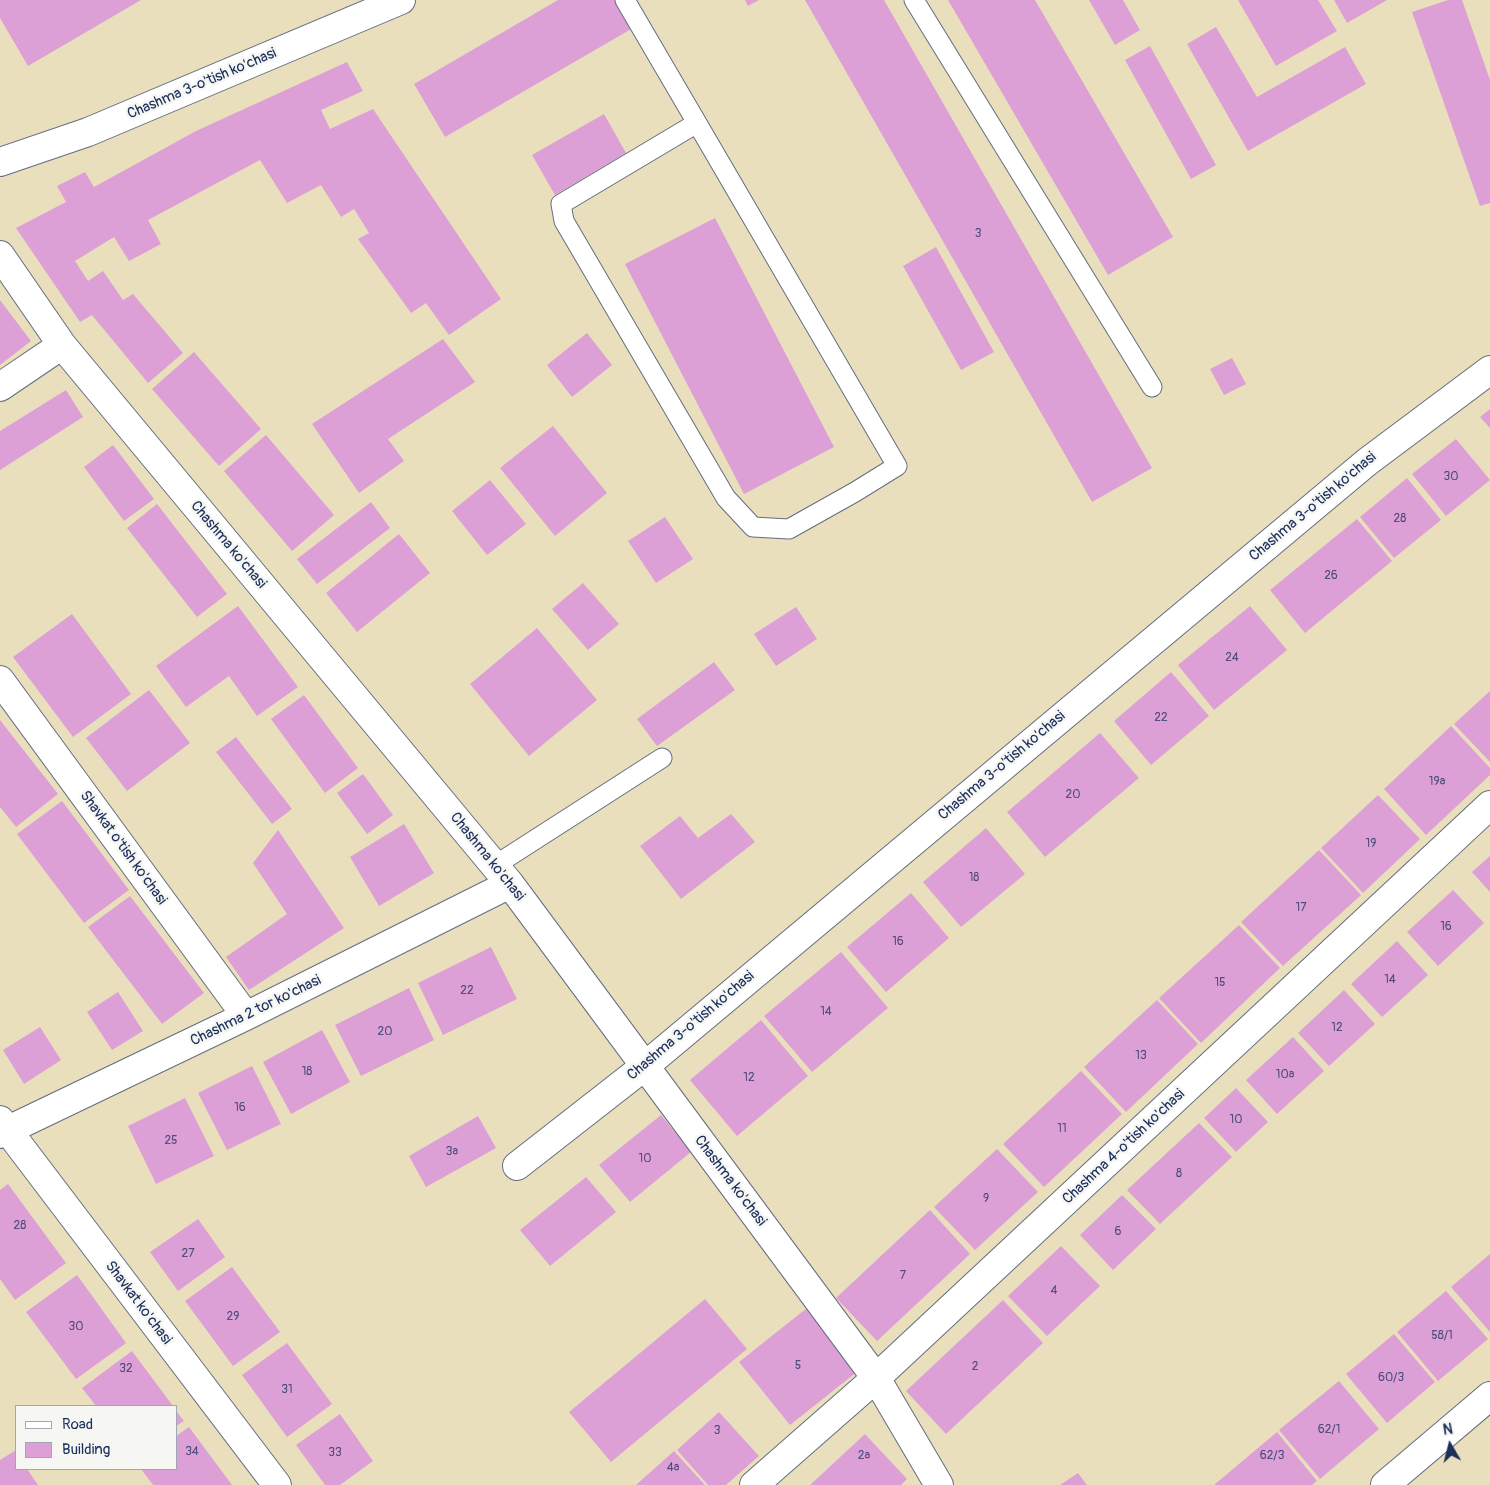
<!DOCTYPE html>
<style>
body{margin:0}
#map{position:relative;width:1490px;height:1485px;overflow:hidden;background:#eadfbc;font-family:Pangolin,sans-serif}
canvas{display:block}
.legend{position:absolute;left:15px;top:1405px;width:162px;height:65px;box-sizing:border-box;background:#f6f6f2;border:1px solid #9ea6b7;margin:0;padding:6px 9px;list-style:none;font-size:15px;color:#1b2f5e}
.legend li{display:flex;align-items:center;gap:10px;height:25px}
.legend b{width:25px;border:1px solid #9ea6b7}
.north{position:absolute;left:1425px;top:1420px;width:50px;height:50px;-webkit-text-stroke:4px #f6f6f2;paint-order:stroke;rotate:352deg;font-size:14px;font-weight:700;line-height:20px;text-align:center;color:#1b2f5e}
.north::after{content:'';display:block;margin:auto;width:18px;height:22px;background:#1b2f5e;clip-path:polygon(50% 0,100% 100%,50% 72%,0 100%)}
</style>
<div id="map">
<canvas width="1490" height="1485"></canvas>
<ul class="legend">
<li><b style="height:6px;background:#fff"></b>Road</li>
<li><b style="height:14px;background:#dda0d6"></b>Building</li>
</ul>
<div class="north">N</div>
</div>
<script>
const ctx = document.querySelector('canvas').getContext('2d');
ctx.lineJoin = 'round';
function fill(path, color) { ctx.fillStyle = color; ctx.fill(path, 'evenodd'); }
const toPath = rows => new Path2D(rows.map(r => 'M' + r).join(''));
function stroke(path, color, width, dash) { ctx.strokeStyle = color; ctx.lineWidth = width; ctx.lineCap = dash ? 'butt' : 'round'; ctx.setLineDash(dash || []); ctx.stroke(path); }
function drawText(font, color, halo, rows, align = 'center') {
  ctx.font = font + ' Pangolin,sans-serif'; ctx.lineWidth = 5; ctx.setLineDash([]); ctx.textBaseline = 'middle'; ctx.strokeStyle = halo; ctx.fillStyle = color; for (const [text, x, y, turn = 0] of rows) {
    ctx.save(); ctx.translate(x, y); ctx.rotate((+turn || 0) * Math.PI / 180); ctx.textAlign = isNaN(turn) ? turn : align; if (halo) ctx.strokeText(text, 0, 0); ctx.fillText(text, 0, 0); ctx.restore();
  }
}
const building = toPath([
 [0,0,141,0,28,66,0,18],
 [558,0,617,0,633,28,445,137,414,84],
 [745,0,759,0,748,6],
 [805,0,884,0,1152,468,1092,502],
 [948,0,1035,0,1173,237,1108,275],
 [1089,0,1123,0,1140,30,1115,45],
 [1238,0,1318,0,1337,31,1276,66],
 [1334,0,1387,0,1347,23],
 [1448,0,1462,0,1490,80,1490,203,1480,206,1412,12],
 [1216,27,1257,97,1345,47,1366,84,1248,151,1187,44],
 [1150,46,1216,165,1191,179,1125,60],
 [347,62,363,91,321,110,330,129,373,109,501,299,449,335,426,303,411,313,358,239,369,233,354,209,341,217,321,185,287,203,260,160,148,220,161,244,129,261,114,237,75,261,88,281,103,271,123,300,133,294,183,353,148,383,92,315,80,322,16,228,66,202,57,186,85,172,94,187,196,131],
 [604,114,626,153,555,195,532,155],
 [715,218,834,447,744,494,625,264],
 [936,247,994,352,961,370,903,266],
 [0,300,31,341,0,365],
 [587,333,612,365,572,397,547,365],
 [443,339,475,382,388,439,404,461,359,493,312,424],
 [194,352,261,429,219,466,152,389],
 [1232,358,1246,384,1224,395,1210,369],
 [66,390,83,417,0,470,0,431],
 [1490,409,1490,428,1480,417],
 [553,426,607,493,555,536,500,468],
 [266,435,334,515,292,551,224,471],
 [1456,439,1490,480,1446,516,1412,474],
 [113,445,154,499,124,521,84,467],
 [1407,478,1441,520,1394,558,1360,517],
 [490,480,526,524,487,555,452,511],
 [371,502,390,528,317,584,297,559],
 [157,504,227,594,197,617,127,528],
 [665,517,693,559,656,583,628,541],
 [1357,519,1392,561,1305,633,1270,590],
 [399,534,430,573,357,632,326,593],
 [583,583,619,624,588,650,552,609],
 [238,606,298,687,257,716,229,676,186,707,156,666],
 [1250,606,1287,650,1214,710,1178,665],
 [796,607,817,639,776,666,754,634],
 [72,614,131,694,73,737,13,657],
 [537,628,597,700,529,756,470,684],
 [714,662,735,690,657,746,637,719],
 [1171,672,1209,716,1151,765,1114,721],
 [149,690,190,743,127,791,86,738],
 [1490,691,1490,762,1454,724],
 [304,695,358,768,325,793,271,719],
 [0,720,58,794,16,827,0,807],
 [1451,726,1490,768,1490,775,1426,835,1384,789],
 [1100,733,1139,778,1045,857,1007,812],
 [236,737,292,809,272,824,216,752],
 [363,774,393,815,367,834,337,793],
 [1378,795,1420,839,1363,893,1321,848],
 [62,801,129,890,84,923,17,834],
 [731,814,755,842,681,899,640,846,680,816,698,838],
 [404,824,434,873,379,906,350,857],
 [986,828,1025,874,961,927,923,882],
 [278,830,344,928,249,990,226,957,287,914,253,863],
 [1319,850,1361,895,1283,966,1241,922],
 [1490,856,1490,892,1472,872],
 [1453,890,1484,923,1438,966,1407,932],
 [911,893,949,938,886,992,847,947],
 [130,896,204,993,162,1024,88,927],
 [1239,925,1280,968,1201,1043,1159,998],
 [1397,941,1428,975,1382,1017,1351,984],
 [491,947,517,999,443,1035,418,983],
 [841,952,888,1008,812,1072,764,1016],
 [409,988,434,1040,361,1076,335,1025],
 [1344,990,1375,1024,1329,1066,1298,1033],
 [118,992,143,1031,112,1050,87,1012],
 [1157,1000,1198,1044,1126,1112,1084,1067],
 [761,1020,808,1076,737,1136,690,1080],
 [40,1027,61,1060,24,1084,3,1050],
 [322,1030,350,1082,291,1114,263,1062],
 [1293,1037,1324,1071,1277,1114,1246,1080],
 [252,1066,281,1124,227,1150,198,1093],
 [1081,1071,1122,1114,1044,1187,1003,1144],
 [1236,1088,1268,1122,1236,1152,1204,1118],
 [185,1098,214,1156,156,1184,128,1126],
 [661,1115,691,1152,630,1202,599,1165],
 [478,1116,496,1148,426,1187,409,1156],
 [1199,1123,1232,1157,1160,1224,1127,1190],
 [997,1149,1038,1192,975,1250,934,1207],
 [586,1177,616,1212,550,1266,520,1230],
 [8,1184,66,1263,15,1300,0,1279,0,1190],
 [1122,1195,1156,1229,1113,1270,1080,1235],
 [930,1210,970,1254,877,1341,836,1298],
 [198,1219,225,1257,178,1291,150,1252],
 [1061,1246,1100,1286,1047,1336,1008,1296],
 [1490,1254,1490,1332,1451,1287],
 [232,1267,280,1332,233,1366,185,1301],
 [77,1275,126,1343,76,1379,26,1312],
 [1446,1291,1488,1339,1438,1381,1397,1332],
 [705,1299,747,1349,611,1462,569,1412],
 [1003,1300,1043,1343,946,1434,906,1391],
 [807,1308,858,1371,790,1425,739,1362],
 [1394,1334,1435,1382,1387,1423,1346,1374],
 [287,1343,332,1404,287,1437,242,1375],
 [132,1351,173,1406,96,1406,82,1388],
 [1339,1381,1379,1429,1320,1479,1279,1430],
 [176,1411,184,1421,176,1426],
 [719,1412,759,1456,726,1485,708,1485,677,1450],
 [340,1414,373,1461,340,1485,325,1485,296,1445],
 [189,1427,232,1485,153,1485,141,1469,176,1469,176,1436],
 [1277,1432,1317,1481,1312,1485,1214,1485],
 [865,1434,907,1479,901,1485,810,1485],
 [16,1450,16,1469,27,1469,38,1485,0,1485,0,1460],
 [674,1451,705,1485,636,1485],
 [1078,1473,1087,1485,1060,1485]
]);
const service = toPath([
 [625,0,697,123,897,466,855,492,789,529,753,527,726,498,564,221,561,204,697,123],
 [914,0,1152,387],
 [494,866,662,758]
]);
const minor = toPath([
 [0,162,88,132,401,0],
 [0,255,62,345,510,884,876,1378,939,1485],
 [0,387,62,345],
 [0,680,246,1016],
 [0,1120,277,1485],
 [0,1134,246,1016,510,884],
 [517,1166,645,1066,1367,462,1490,370],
 [754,1485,876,1378,1490,805]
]);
const tertiary = toPath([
 [1385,1485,1490,1396]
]);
const numberNames = [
 ["3",978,234],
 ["30",1451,477],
 ["28",1400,519],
 ["26",1331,576],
 ["24",1232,658],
 ["22",1161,718],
 ["19a",1437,782],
 ["20",1073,795],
 ["19",1371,844],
 ["18",974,878],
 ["17",1301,908],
 ["16",1446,927],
 ["16",898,942],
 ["14",1390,980],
 ["15",1220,983],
 ["22",467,991],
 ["14",826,1012],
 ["12",1337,1028],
 ["20",385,1032],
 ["13",1141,1056],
 ["18",307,1072],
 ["10a",1285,1075],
 ["12",749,1078],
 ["16",240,1108],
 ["10",1236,1120],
 ["11",1062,1129],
 ["25",171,1141],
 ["3a",452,1152],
 ["10",645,1159],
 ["8",1179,1174],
 ["9",986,1199],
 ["28",20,1226],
 ["6",1118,1232],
 ["27",188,1254],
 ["7",903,1276],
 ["4",1054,1291],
 ["29",233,1317],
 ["30",76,1327],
 ["58/1",1442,1336],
 ["5",798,1366],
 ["2",975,1367],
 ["32",126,1369],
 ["60/3",1391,1378],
 ["31",287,1390],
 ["62/1",1329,1430],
 ["3",717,1431],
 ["34",192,1452],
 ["33",335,1453],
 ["2a",864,1456],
 ["62/3",1272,1456],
 ["4a",673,1468]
];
const streetNames = [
 ["Chashma 3-o'tish ko'chasi",202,84,-23],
 ["Chashma 3-o'tish ko'chasi",1313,507,-40],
 ["Chashma ko'chasi",228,545,50],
 ["Chashma 3-o'tish ko'chasi",1002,766,-40],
 ["Shavkat o'tish ko'chasi",123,848,54],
 ["Chashma ko'chasi",487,857,51],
 ["Chashma 2 tor ko'chasi",256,1011,-26],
 ["Chashma 3-o'tish ko'chasi",691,1026,-40],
 ["Chashma 4-o'tish ko'chasi",1124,1147,-43],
 ["Chashma ko'chasi",730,1181,53],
 ["Shavkat ko'chasi",138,1303,53]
];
fill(building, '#dda0d6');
stroke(service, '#636d7f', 21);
stroke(minor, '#636d7f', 30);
stroke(tertiary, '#636d7f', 30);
stroke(service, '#fff', 19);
stroke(minor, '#fff', 28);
stroke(tertiary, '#fff', 28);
drawText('12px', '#4c4b7c', null, numberNames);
drawText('15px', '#1b2f5e', '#f6f6f2', streetNames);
</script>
